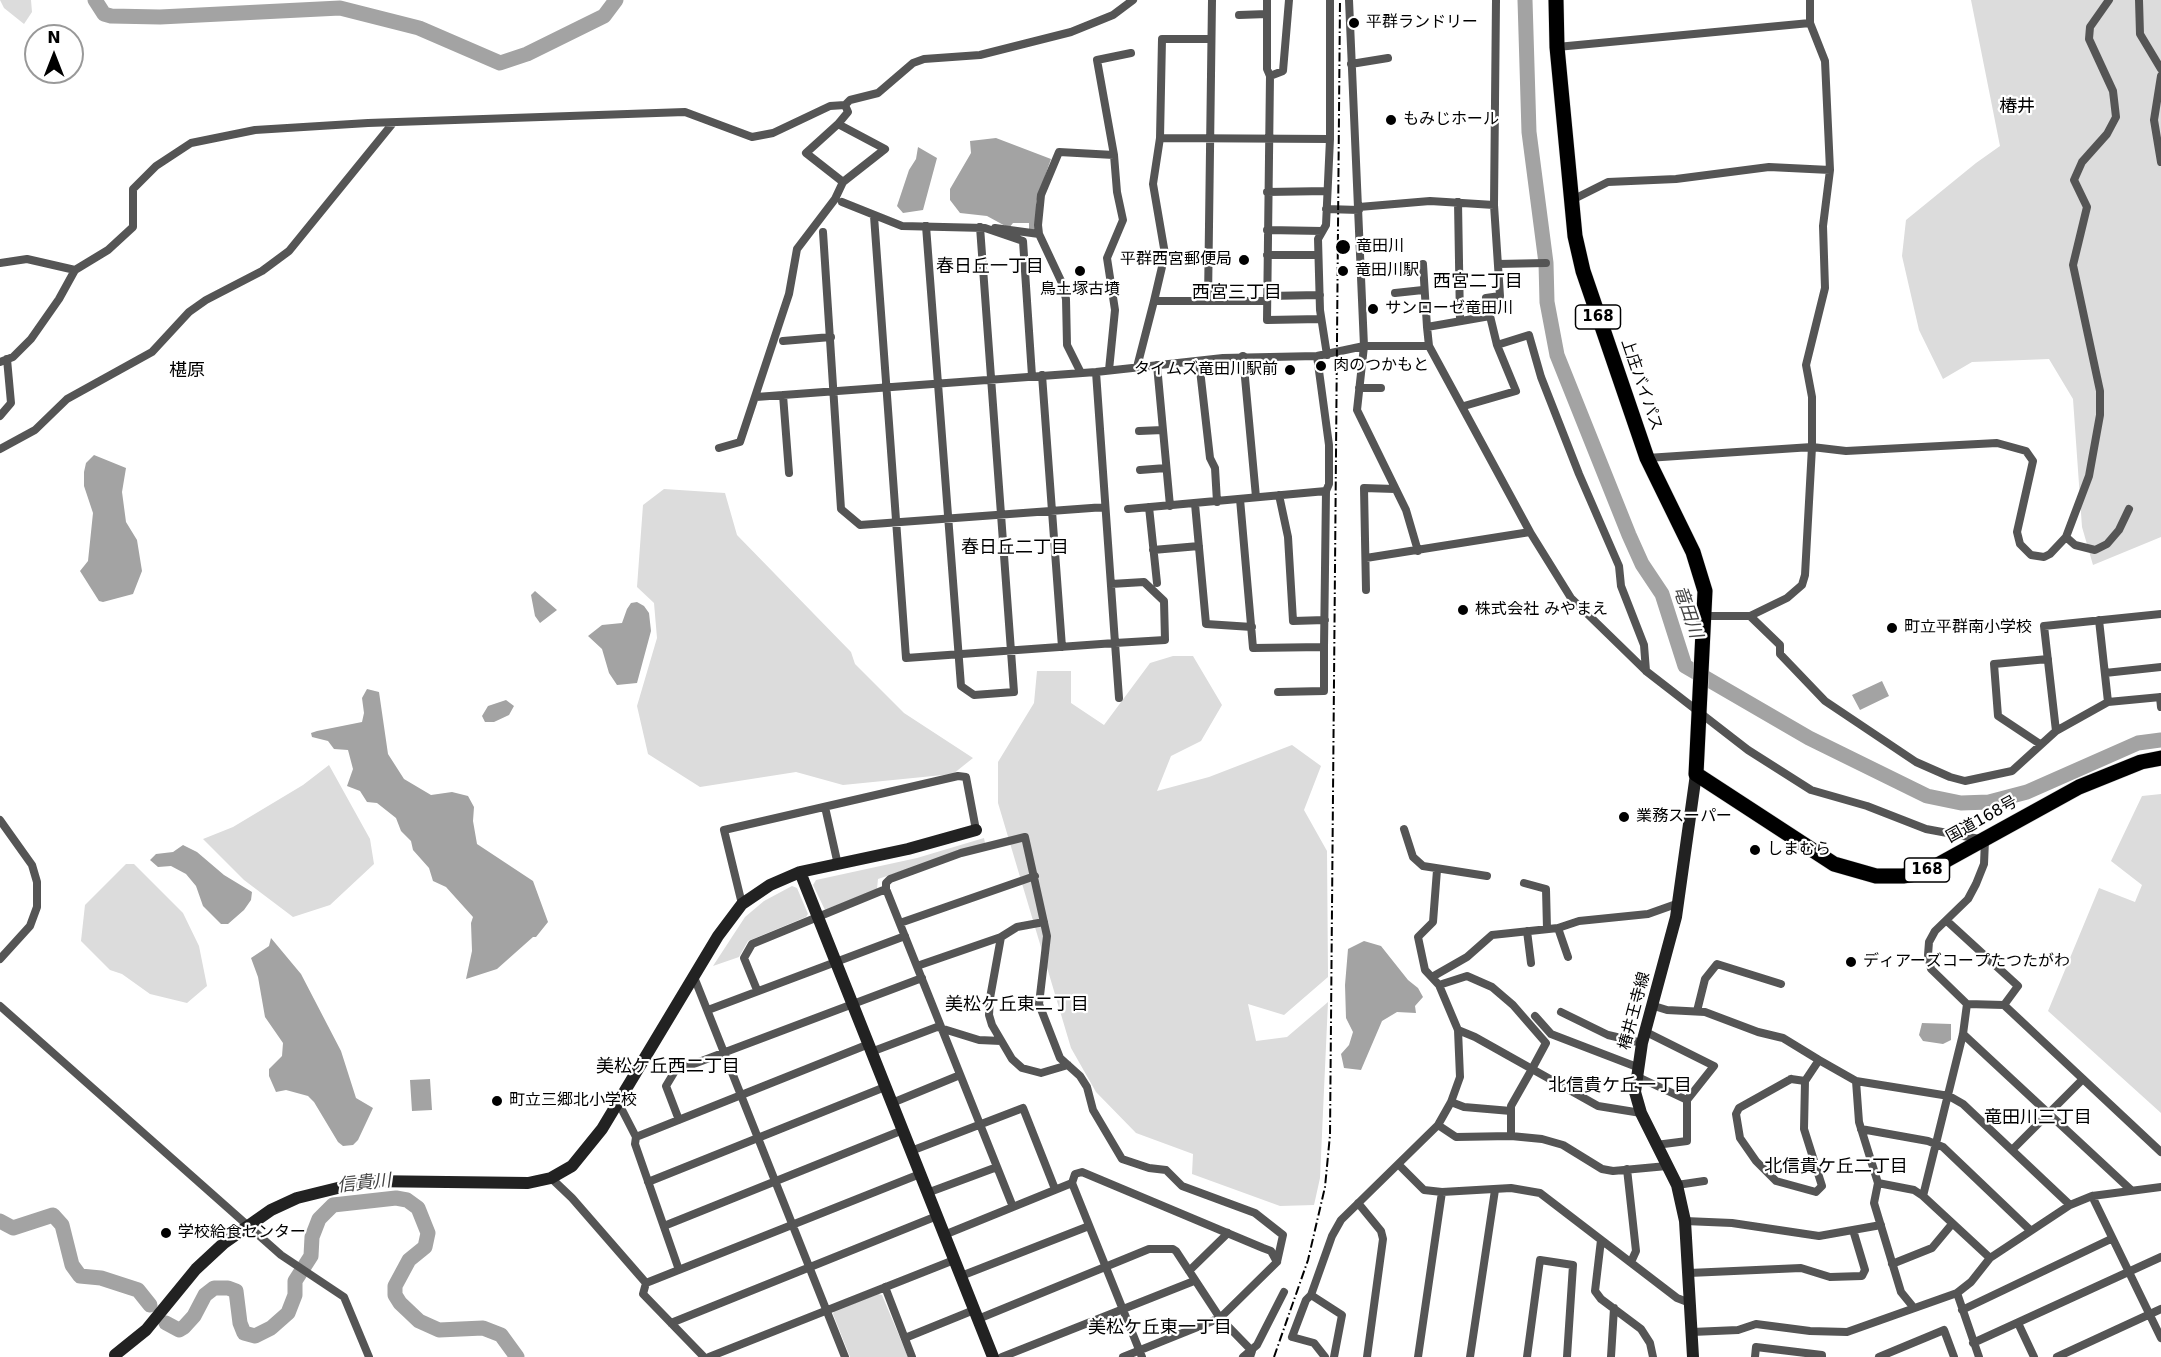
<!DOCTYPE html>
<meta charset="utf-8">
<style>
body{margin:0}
#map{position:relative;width:2161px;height:1357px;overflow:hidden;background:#fff;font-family:"DejaVu Sans",sans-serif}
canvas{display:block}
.north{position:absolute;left:24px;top:24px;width:60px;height:60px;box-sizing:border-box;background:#fff;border:2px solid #999;border-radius:50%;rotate:0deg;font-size:16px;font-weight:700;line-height:24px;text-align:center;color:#000}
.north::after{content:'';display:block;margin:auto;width:21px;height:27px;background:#000;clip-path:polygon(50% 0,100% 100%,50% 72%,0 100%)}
</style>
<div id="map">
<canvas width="2161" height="1357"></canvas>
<div class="north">N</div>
</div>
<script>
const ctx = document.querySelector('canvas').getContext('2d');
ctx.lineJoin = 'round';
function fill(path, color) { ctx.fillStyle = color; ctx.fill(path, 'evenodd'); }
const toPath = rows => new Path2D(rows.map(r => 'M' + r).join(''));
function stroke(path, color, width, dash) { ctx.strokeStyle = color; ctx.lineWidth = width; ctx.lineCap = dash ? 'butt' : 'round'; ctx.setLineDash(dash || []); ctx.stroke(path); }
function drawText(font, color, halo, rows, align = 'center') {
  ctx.font = font + ' "DejaVu Sans","Noto Sans JP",sans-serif'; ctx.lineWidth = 4.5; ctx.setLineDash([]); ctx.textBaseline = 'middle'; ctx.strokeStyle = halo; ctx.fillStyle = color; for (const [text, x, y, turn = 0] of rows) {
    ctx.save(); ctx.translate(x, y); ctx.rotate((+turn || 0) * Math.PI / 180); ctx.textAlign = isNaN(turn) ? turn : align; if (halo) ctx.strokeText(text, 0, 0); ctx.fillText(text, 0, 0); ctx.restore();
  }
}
const green = toPath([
 [0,0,31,0,32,12,24,24,4,8],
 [1971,0,2161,0,2161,537,2093,565,2082,527,2073,399,2049,359,1972,362,1943,379,1919,330,1902,256,1906,220,1976,163,2000,146],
 [664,489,725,493,737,535,851,652,855,664,904,713,973,758,953,774,843,785,796,772,700,787,648,754,637,706,657,638,654,603,637,587,643,505],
 [1173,656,1193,656,1222,705,1201,741,1171,756,1157,791,1209,777,1292,745,1321,766,1304,810,1327,851,1328,977,1284,1015,1248,1004,1256,1041,1287,1037,1328,1002,1320,1178,1314,1205,1280,1206,1192,1174,1193,1154,1136,1133,1096,1092,1071,1048,998,803,998,762,1034,703,1037,671,1071,671,1071,703,1104,725,1150,663],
 [329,765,370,839,374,864,330,905,293,917,244,880,203,839,233,827,303,785],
 [2161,794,2161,1113,2048,1011,2099,888,2135,902,2142,885,2111,861,2142,796],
 [984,838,985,843,878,879,877,889,825,910,813,885,816,880,917,858],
 [126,864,134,864,183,913,199,946,207,986,187,1003,150,994,122,974,110,970,81,941,85,905],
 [792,886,797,888,808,914,806,917,748,941,739,957,713,966,745,917,764,901],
 [878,1294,882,1295,908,1357,850,1357,833,1314,834,1311]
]);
const water = toPath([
 [996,138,1051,159,1036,202,1036,230,1029,231,1029,223,1013,223,1009,228,987,216,960,213,950,200,950,189,971,153,970,141],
 [918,147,937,158,923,210,903,213,897,206,909,170,916,159],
 [94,455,126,468,122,492,126,522,137,540,142,571,133,594,103,602,99,601,80,571,88,561,93,513,84,486,84,472,86,463],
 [535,591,557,610,540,623,535,616,531,595],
 [637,602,644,606,649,613,651,631,637,683,617,685,609,673,602,649,588,636,602,625,622,623,627,609,631,603],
 [1882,681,1889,696,1860,710,1852,695],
 [367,689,379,692,388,754,404,779,431,795,452,792,468,796,474,807,473,821,477,844,533,881,548,922,536,937,533,937,497,969,466,979,472,951,471,923,473,917,446,887,433,881,429,868,413,850,411,841,401,831,396,818,377,803,367,802,360,791,347,786,353,769,348,750,334,749,328,741,312,737,311,733,317,731,362,722,364,713,362,698],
 [506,700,514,706,509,715,494,722,485,722,482,716,488,706],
 [183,845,197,852,224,875,252,892,251,900,244,910,228,924,221,924,203,906,196,886,186,874,171,866,158,867,150,860,156,854,173,852],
 [271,938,301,974,341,1051,356,1098,373,1108,358,1140,353,1145,343,1146,338,1142,314,1102,308,1096,286,1090,276,1092,269,1076,269,1069,282,1056,283,1043,265,1017,258,977,251,958,269,946],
 [1364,941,1381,946,1408,980,1418,988,1423,997,1415,1006,1416,1013,1397,1012,1382,1021,1361,1070,1344,1068,1341,1054,1349,1045,1353,1032,1346,1018,1345,985,1348,949],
 [1922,1023,1951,1024,1951,1040,1943,1044,1923,1041,1919,1035],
 [430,1079,432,1110,412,1111,410,1080]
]);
const river = toPath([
 [95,0,104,14,111,16,160,17,340,8,419,28,500,63,527,54,604,16,616,0],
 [1525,0,1529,132,1546,263,1547,302,1557,355,1629,535,1642,564,1662,594,1685,666,1809,738,1927,796,1961,803,1989,802,2027,792,2138,743,2161,740],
 [0,1221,13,1228,53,1215,62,1225,72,1265,80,1276,101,1278,138,1290,150,1305],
 [166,1323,179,1330,184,1327,194,1316,205,1295,214,1288,228,1288,236,1291,240,1323,244,1333,255,1336,271,1328,288,1313,295,1295,295,1281,311,1256,312,1237,319,1219,333,1205,396,1198,407,1200,418,1208,428,1233,425,1247,409,1260,395,1286,395,1295,400,1303,419,1321,439,1330,483,1328,501,1335,517,1357]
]);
const street = toPath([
 [1267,0,1267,69,1270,76,1267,320,1321,319],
 [1349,0,1364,346,1357,410,1406,510,1418,551],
 [2139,0,2140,34,2161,69],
 [1239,15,1267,14],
 [1557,47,1810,23],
 [1351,64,1388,58],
 [1270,76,1283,71,1289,0],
 [2161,76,2154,120,2161,162],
 [838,124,806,153,843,182],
 [1160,138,1330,139],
 [1114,155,1097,60,1131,53],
 [1267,192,1327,191],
 [1572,200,1608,182,1676,179,1769,167,1830,170],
 [842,202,902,226,985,228,1023,241,1032,376],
 [1458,202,1460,321],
 [1359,207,1430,201,1494,205],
 [1326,209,1359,210],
 [874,216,906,658,1115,643,1096,372],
 [926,226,961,686,974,695,1014,692,980,227],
 [995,228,1039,234],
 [1267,230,1322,231],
 [823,232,841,509,860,525,1105,507],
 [1267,255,1318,255],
 [0,263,27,259,75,270],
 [1423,264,1427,327],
 [1498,264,1546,263],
 [1395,293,1423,290],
 [1267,296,1320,295],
 [1154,301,1165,254,1153,184,1160,138,1162,39,1210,39],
 [1208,301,1212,0],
 [783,341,831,337],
 [1497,345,1529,335,1541,377,1579,474,1619,566,1621,586,1644,645,1646,671],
 [1429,346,1427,327,1490,316,1486,298,1500,296,1494,205,1496,0],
 [1327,355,1320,310,1318,239,1326,225,1330,139,1330,0],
 [1243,356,1256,497],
 [1199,361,1210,458,1215,468,1217,502],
 [0,362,13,357,31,339,59,299,75,270,108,250,133,227,133,189,156,166,191,143,255,130,368,123,685,112,752,137,773,133,830,106,845,105,850,100,878,93,913,63,924,59,980,55,1071,32,1113,15,1133,0],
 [1157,365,1170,506],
 [1137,367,1154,301,1267,301],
 [1081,373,1067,345,1066,299,1062,283,1039,234,1038,225,1041,195,1059,152,1114,155,1117,192,1123,220,1107,258,1115,310,1109,370],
 [1042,375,1062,647],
 [1359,388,1381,388],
 [783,395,789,473],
 [756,397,1096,372,1223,358,1317,356,1364,346,1429,346,1530,532,1571,598,1646,671,1748,750,1811,790,1867,806,1926,829,1985,840,1984,864,1976,884,1968,899,1935,931,1929,942,1928,955,1931,969,1967,1004,1963,1034,1923,1196,1990,1258],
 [1464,406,1516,391,1497,345,1490,316],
 [0,416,11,403,7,359],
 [1139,431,1163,430],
 [719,448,740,442,789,294,797,249,835,199,843,182,885,149,838,124,848,112,845,105],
 [0,449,35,430,67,399,152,352,189,312,206,300,262,271,289,251,393,123],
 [1647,458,1812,447,1846,451,1997,443,2026,451,2033,461,2017,532,2020,544,2031,555,2044,557,2050,554,2066,537,2089,476,2100,415,2100,391,2073,265,2087,207,2074,180,2082,162,2107,134,2116,117,2113,91,2089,39,2090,27,2109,0],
 [1140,470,1166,468],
 [1279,495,1288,537,1293,621,1325,620],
 [1240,499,1253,648,1324,647,1326,491,1329,484,1329,445,1317,356],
 [1195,504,1206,624,1252,627],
 [1149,507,1157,583],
 [1128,509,1326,491],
 [2066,537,2075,545,2095,550,2107,544,2119,530,2129,509],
 [1153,550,1199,546],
 [1366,558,1530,532],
 [1111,584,1144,582,1164,601,1165,640,1115,643,1119,698],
 [1366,590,1364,488,1395,489],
 [2161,614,2044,626,2056,731,2108,702,2161,697],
 [1705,616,1750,616,1787,598,1802,585,1805,575,1812,447,1812,397,1806,365,1825,288,1823,226,1830,170,1825,61,1810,23,1810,0],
 [1750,616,1780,645,1780,654,1825,701,1916,762,1950,777,1965,781,2012,771,2056,731],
 [2099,620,2108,702],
 [2105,673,2161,667],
 [1278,692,1324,691,1324,647],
 [2160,697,2161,707],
 [2040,744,1998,716,1994,664,2048,659],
 [825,807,838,865],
 [0,820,32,865,37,882,37,907,30,926,0,959],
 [1404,829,1413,857,1423,866,1487,876],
 [1524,883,1546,889,1547,929],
 [886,889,886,883,890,879,961,853,1025,837,1047,936,1039,1004,1060,1058,1080,1076,1087,1087,1093,1110,1122,1159,1149,1168,1166,1170,1182,1186,1255,1213,1283,1235,1277,1262,1220,1318,1123,1357],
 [742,904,724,830,958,776,966,777,976,830],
 [1947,921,2018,986,2004,1005],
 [900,923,1035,876],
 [1558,928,1568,957],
 [1527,931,1531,963],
 [1001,937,990,998,989,1015,992,1025,1012,1059,1022,1068,1041,1073,1068,1065],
 [917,966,1001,937,1017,927,1044,922],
 [694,977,845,1357],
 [1432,977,1467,957,1492,935,1558,928,1579,921,1648,914,1679,903],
 [1439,985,1467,976,1492,987,1513,1005,1546,1043,1532,1069,1598,1106,1641,1113],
 [757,990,744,958,752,944,886,889,1013,1207],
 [1967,1004,2004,1005,2161,1152],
 [0,1006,281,1255,344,1297,369,1357],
 [1654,1006,1667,1010,1705,1012,1758,1032,1783,1038,1819,1060],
 [708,1010,905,936],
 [1697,1011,1705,979,1717,964,1781,984],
 [1561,1012,1608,1035,1642,1043],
 [1535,1016,1551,1034,1637,1067],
 [1458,1030,1475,1037,1532,1069,1511,1106,1511,1136],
 [1963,1034,2131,1190],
 [871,1052,937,1027,979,1040,1001,1041],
 [1636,1076,1687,1100,1714,1066,1646,1032],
 [1791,1079,1805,1081,1804,1129,1822,1186,1816,1192,1776,1181,1756,1161,1740,1138,1736,1114,1739,1108,1791,1079],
 [1805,1081,1819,1060,1856,1081,1949,1096,1963,1104,2070,1205],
 [1856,1081,1859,1122,1878,1183,1874,1203,1901,1292,1914,1308],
 [618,1102,636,1137],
 [1451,1102,1464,1107,1511,1111],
 [892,1103,960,1075],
 [679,1120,666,1086,675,1071,922,978],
 [1438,1125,1456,1137,1511,1136,1542,1139,1563,1145,1602,1169,1613,1171,1667,1166],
 [1861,1129,1928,1141,1943,1147,2030,1230],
 [1656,1145,1687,1141,1687,1100],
 [2012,1150,2082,1080],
 [911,1151,1023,1108,1055,1189],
 [1399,1165,1424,1190,1442,1192,1511,1188,1540,1193,1677,1298,1690,1303],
 [1627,1169,1636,1251,1631,1262],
 [551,1178,572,1198,646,1283],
 [648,1182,885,1087],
 [1072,1183,1142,1357],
 [1878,1183,1914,1190,1923,1196],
 [1677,1185,1704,1181],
 [927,1193,997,1167],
 [2092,1196,2161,1338],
 [1358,1203,1381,1231,1383,1239,1367,1357],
 [1685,1221,1732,1223,1819,1236,1881,1225],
 [664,1226,903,1130],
 [944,1235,1072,1183,1075,1174,1082,1172,1263,1248,1271,1251,1277,1262],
 [1601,1240,1595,1291,1601,1299,1641,1329,1650,1343,1653,1357],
 [1892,1264,1932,1248,1952,1224],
 [679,1270,635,1144,636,1137,869,1044],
 [1189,1271,1228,1233],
 [1689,1273,1801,1268,1830,1277,1862,1276,1865,1270,1853,1230],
 [961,1276,1089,1226],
 [646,1283,920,1174],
 [646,1283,643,1294,704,1357],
 [885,1287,912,1357],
 [1957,1293,1979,1357],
 [1311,1295,1306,1300,1292,1337,1314,1343,1325,1357],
 [1962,1310,2111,1239],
 [978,1319,1149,1249,1173,1249,1176,1251,1220,1318,1252,1351,1250,1357],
 [671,1323,937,1216],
 [2018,1323,2034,1357],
 [1692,1332,1738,1330,1756,1324,1810,1331,1847,1332,1957,1293,1971,1282,1990,1258,2070,1205,2092,1196,2161,1187],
 [905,1338,974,1310],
 [1973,1343,2161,1257],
 [709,1357,954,1260],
 [1002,1357,1194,1281],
 [1243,1357,1257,1345,1284,1292],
 [1334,1357,1342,1315,1311,1295,1332,1236,1341,1220,1438,1125,1451,1102,1460,1077,1458,1030,1439,985,1425,970,1418,937,1433,922,1437,870],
 [1418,1357,1442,1192],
 [1470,1357,1495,1190],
 [1527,1357,1540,1260,1573,1265,1567,1357],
 [1611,1357,1614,1308],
 [1755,1357,1756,1347,1822,1355,1822,1357],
 [1879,1357,1944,1330,1954,1357],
 [2057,1357,2161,1309]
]);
const secondary = toPath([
 [800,872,993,1357],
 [115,1355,146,1330,196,1269,224,1243,271,1210,297,1198,366,1181,528,1183,551,1178,572,1166,602,1129,718,936,742,904,770,885,800,872,908,849,976,830],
 [1693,1357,1685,1221,1677,1185,1641,1113,1635,1092,1642,1043,1676,917,1696,774]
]);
const highway = toPath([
 [1556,0,1557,47,1575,236,1583,271,1647,458,1693,552,1705,591,1696,774,1834,864,1876,876,1903,876,1923,873,2079,787,2141,762,2161,758]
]);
const rail = toPath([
 [1274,1357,1308,1260,1325,1187,1330,1135,1340,0]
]);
const markers = [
 [1354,23,6,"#000"],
 [1391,120,6,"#000"],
 [1343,247,8,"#000"],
 [1244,260,6,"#000"],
 [1080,271,6,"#000"],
 [1343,271,6,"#000"],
 [1373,309,6,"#000"],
 [1321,366,6,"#000"],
 [1290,370,6,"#000"],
 [1463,610,6,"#000"],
 [1892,628,6,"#000"],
 [1624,817,6,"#000"],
 [1755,850,6,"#000"],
 [1851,962,6,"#000"],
 [497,1101,6,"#000"],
 [166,1233,6,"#000"]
];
const shields = [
 [1598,317,45],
 [1927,870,45]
];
const shieldNames = [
 ["168",1598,317],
 ["168",1927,870]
];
const poiNames = [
 ["平群ランドリー",1366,23],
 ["もみじホール",1403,120],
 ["竜田川",1356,247],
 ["平群西宮郵便局",1232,260,"right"],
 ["竜田川駅",1355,271],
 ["鳥土塚古墳",1080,290,"center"],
 ["サンローゼ竜田川",1385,309],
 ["肉のつかもと",1333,366],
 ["タイムズ竜田川駅前",1278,370,"right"],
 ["株式会社 みやまえ",1475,610],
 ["町立平群南小学校",1904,628],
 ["業務スーパー",1636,817],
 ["しまむら",1767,850],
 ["ディアーズコープたつたがわ",1863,962],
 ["町立三郷北小学校",509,1101],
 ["学校給食センター",178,1233]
];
const streetNames = [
 ["上庄バイパス",1641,385,71],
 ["国道168号",1982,820,-29],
 ["椿井王寺線",1635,1011,-75]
];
const neighbourhoodNames = [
 ["椿井",2017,107],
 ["春日丘一丁目",990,267],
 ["西宮二丁目",1478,282],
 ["西宮三丁目",1237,293],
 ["椹原",187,371],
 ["春日丘二丁目",1015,548],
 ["美松ケ丘東二丁目",1017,1005],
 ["美松ケ丘西二丁目",668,1067],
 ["北信貴ケ丘一丁目",1620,1086],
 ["竜田川三丁目",2038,1118],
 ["北信貴ケ丘二丁目",1836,1167],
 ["美松ケ丘東一丁目",1160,1328]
];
const waterNames = [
 ["竜田川",1687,612,71],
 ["信貴川",364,1184,-6]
];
fill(green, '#dcdcdc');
fill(water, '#a3a3a3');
stroke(river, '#a3a3a3', 15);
stroke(highway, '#dbdbdb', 16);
stroke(street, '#555', 8);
stroke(secondary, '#222', 12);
stroke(highway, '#000', 15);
stroke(rail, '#000', 2, [9, 3, 1.5, 3]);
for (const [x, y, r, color] of markers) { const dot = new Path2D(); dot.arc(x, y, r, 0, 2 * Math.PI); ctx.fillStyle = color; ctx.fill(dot); stroke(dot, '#fff', 2); }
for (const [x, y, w] of shields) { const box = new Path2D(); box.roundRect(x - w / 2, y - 12, w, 24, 4.5); ctx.fillStyle = '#fff'; ctx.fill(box); stroke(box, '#000', 1.5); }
drawText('bold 15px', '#000', null, shieldNames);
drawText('16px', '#000', '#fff', poiNames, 'left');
drawText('16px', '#000', '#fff', streetNames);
drawText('18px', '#000', '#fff', neighbourhoodNames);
drawText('italic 18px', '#444', '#fff', waterNames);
</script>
